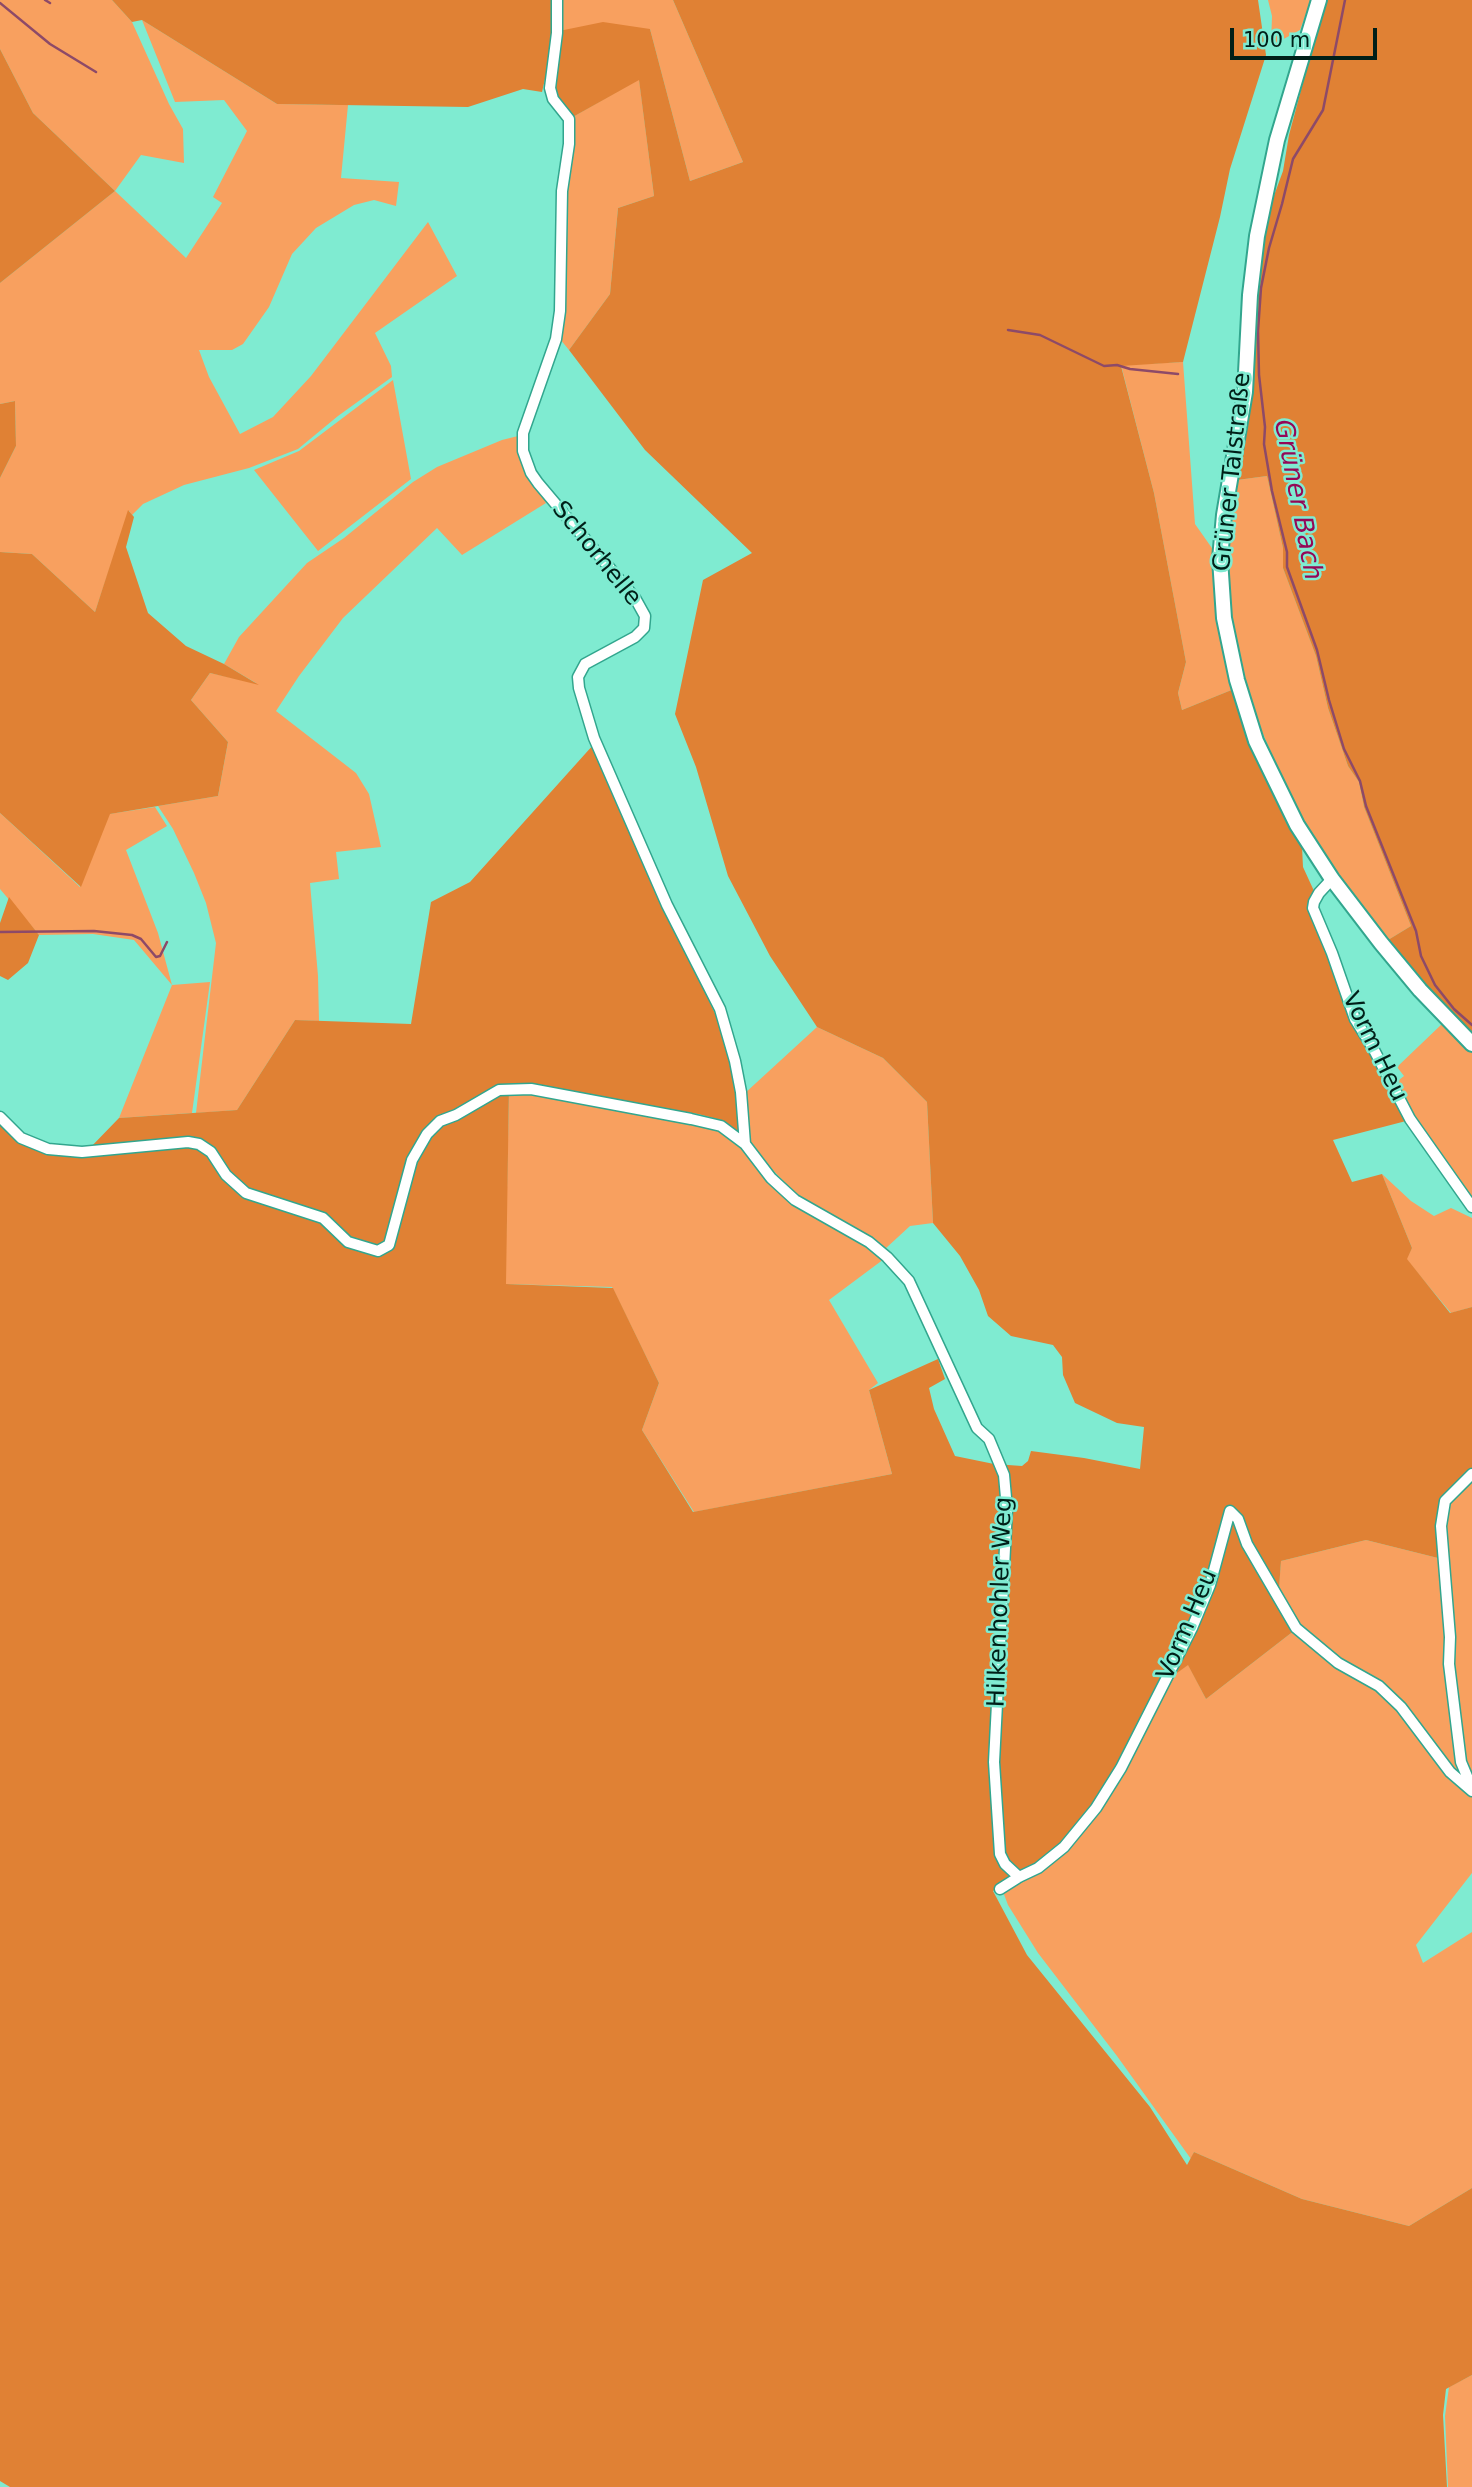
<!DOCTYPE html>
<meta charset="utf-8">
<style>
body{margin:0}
#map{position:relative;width:1472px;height:2487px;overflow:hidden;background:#7febd1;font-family:"DejaVu Sans",sans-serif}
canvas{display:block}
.scale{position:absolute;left:1230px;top:28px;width:147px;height:32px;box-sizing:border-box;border:4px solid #001f18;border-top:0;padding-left:9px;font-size:21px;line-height:24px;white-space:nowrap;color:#001f18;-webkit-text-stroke:5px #7febd1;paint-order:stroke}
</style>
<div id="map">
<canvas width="1472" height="2487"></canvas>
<div class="scale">100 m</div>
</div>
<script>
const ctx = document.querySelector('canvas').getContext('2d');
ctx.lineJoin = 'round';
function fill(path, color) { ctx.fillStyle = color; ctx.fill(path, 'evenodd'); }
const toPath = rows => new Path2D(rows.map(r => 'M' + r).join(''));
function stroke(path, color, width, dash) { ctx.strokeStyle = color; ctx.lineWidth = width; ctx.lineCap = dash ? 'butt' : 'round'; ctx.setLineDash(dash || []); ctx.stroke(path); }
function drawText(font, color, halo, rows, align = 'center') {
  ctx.font = font + ' "DejaVu Sans",sans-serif'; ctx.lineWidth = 5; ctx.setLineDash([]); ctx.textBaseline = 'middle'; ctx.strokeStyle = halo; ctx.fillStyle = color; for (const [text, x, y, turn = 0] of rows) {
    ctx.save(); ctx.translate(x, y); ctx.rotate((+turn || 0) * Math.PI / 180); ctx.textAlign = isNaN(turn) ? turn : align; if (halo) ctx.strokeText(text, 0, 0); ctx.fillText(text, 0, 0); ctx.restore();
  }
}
const green = toPath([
 [0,0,112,0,132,22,169,104,183,129,184,163,141,155,115,191,186,258,222,203,213,197,247,131,224,100,175,102,142,20,277,104,348,105,341,178,399,182,396,206,374,200,354,205,316,228,292,254,269,307,243,344,232,350,199,350,209,377,240,434,273,417,311,376,428,222,457,276,375,333,391,366,392,377,338,416,298,449,249,468,184,485,143,504,132,515,129,511,95,612,32,554,0,552,0,478,16,446,15,401,0,404,0,283,115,191,33,113,0,49],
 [559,0,673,0,743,162,690,181,650,29,559,31],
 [1268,0,1311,0,1300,30,1271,46,1272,16],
 [639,79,654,196,618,208,610,294,569,350,560,339,561,242,571,118],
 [1183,362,1195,524,1214,551,1234,689,1182,710,1178,693,1186,662,1154,493,1121,365],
 [393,380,411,479,318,551,254,470,299,451],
 [518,436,546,503,462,555,437,528,343,618,299,676,276,711,356,773,369,794,381,847,336,852,339,879,310,883,318,976,319,1021,295,1020,237,1110,196,1113,216,943,206,903,194,873,173,829,158,806,218,796,228,742,191,700,210,673,256,683,224,664,239,637,307,563,344,538,413,482,437,467,502,440],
 [1267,476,1283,548,1283,568,1316,656,1328,708,1348,766,1359,782,1364,807,1411,926,1388,940,1327,859,1290,797,1255,715,1244,678,1230,618,1227,558,1237,480],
 [155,807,167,826,126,850,158,933,172,985,210,982,192,1113,119,1118,172,985,134,940,93,934,39,935,0,889,0,813,80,887,109,814],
 [1443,1023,1472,1051,1472,1204,1426,1140,1395,1083,1404,1076,1397,1067],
 [817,1027,883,1058,927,1102,933,1223,910,1226,885,1249,866,1234,801,1199,761,1158,751,1143,744,1094],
 [509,1092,530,1092,721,1130,736,1140,765,1177,884,1259,829,1300,878,1383,869,1390,892,1474,694,1512,642,1430,659,1383,612,1287,505,1284],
 [1382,1174,1411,1201,1434,1216,1451,1208,1472,1218,1472,1307,1451,1313,1406,1259,1412,1248],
 [1472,1476,1472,1782,1463,1762,1443,1527,1447,1501],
 [1366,1540,1442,1559,1460,1771,1454,1770,1403,1705,1339,1662,1298,1627,1278,1598,1281,1561],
 [1295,1630,1379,1688,1472,1794,1472,1873,1416,1945,1423,1963,1472,1932,1472,2188,1409,2226,1302,2199,1194,2152,1191,2159,1117,2056,1038,1953,1008,1905,1002,1889,1166,1681,1188,1664,1206,1699],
 [1472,2375,1472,2487,1448,2487,1445,2416,1449,2387]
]);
const forest = toPath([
 [112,0,555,0,550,57,542,92,523,89,468,107,277,104,142,20,132,22],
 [673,0,1258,0,1266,55,1230,169,1220,217,1183,362,1121,366,1154,493,1186,662,1178,693,1182,710,1234,689,1250,744,1302,847,1303,867,1314,891,1308,903,1311,913,1365,1042,1406,1121,1333,1140,1352,1182,1382,1174,1412,1248,1407,1259,1450,1313,1472,1307,1472,1469,1441,1500,1442,1559,1366,1540,1281,1561,1278,1602,1295,1630,1206,1699,1188,1665,1166,1681,1094,1808,1061,1846,1037,1867,1018,1873,993,1891,1027,1955,1150,2107,1187,2165,1194,2152,1302,2199,1409,2226,1472,2188,1472,2375,1446,2389,1443,2415,1447,2487,10,2487,0,2481,0,1120,47,1150,87,1151,119,1118,237,1110,295,1020,411,1024,431,902,470,882,594,744,664,906,720,1024,730,1057,742,1135,721,1120,698,1114,509,1087,506,1284,613,1288,659,1383,642,1430,693,1512,892,1474,869,1390,938,1359,945,1379,929,1388,934,1409,955,1456,994,1464,1022,1466,1028,1461,1031,1451,1084,1458,1140,1469,1144,1427,1117,1423,1075,1403,1063,1375,1062,1357,1053,1345,1011,1336,988,1316,979,1290,960,1256,933,1223,927,1102,883,1058,817,1027,770,956,728,876,696,767,675,714,703,580,752,553,645,450,569,350,610,294,618,208,654,196,639,80,571,118,546,90,559,31,603,22,650,29,690,181,743,162],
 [1325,0,1472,0,1472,1032,1404,962,1388,940,1411,926,1364,807,1359,782,1348,766,1328,708,1316,656,1283,568,1283,548,1267,476,1237,480,1255,349,1257,306,1268,212,1283,171,1289,135],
 [0,49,33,113,115,191,0,283],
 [15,401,16,446,0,478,0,404],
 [128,510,134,517,126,547,148,613,186,646,224,664,259,685,210,673,191,700,228,742,218,796,110,814,81,887,0,813,0,552,32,554,95,612],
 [9,897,39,935,28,963,8,980,0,976,0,923]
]);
const stream = toPath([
 [45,0,50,3],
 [1345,0,1323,110,1293,159,1282,204,1269,248,1261,288,1258,331,1259,375,1265,427,1264,444,1272,491,1287,552,1287,567,1317,650,1329,700,1344,749,1360,781,1366,806,1416,931,1421,956,1435,985,1454,1009,1472,1025],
 [0,3,50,44,96,72],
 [1008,330,1040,335,1104,366,1117,365,1130,369,1178,374],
 [0,932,94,931,132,935,141,939,156,957,160,956,167,942]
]);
const street = toPath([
 [557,0,557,33,550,88,553,99,569,119,569,144,562,191,560,311,556,339,523,433,523,451,531,473,538,483,635,598,645,616,644,628,635,637,585,664,578,677,579,688,594,738,667,905,720,1009,735,1061,741,1092,745,1144],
 [1332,879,1319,893,1314,902,1313,908,1332,953,1355,1019,1373,1048,1410,1119,1472,1207],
 [0,1117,21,1138,48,1149,82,1152,188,1142,199,1144,211,1152,226,1175,246,1193,323,1218,348,1242,378,1251,389,1245,412,1160,427,1134,440,1121,456,1115,499,1090,531,1089,691,1119,721,1126,745,1144,771,1178,795,1200,869,1242,887,1257,909,1281,977,1428,989,1439,1004,1475,1007,1509,994,1762,1000,1854,1005,1864,1019,1877],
 [1472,1474,1445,1501,1441,1526,1450,1637,1449,1664,1461,1762,1472,1788],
 [1000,1889,1019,1877,1038,1868,1064,1847,1096,1808,1121,1768,1192,1628,1210,1585,1230,1511,1238,1519,1247,1544,1296,1628,1338,1663,1379,1686,1401,1707,1450,1772,1472,1791]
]);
const secondary = toPath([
 [1319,0,1277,140,1257,236,1250,295,1245,392,1224,515,1220,559,1224,618,1237,680,1256,741,1297,825,1332,879,1381,943,1420,990,1472,1044]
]);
const streetNames = [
 ["Grüner Talstraße",1233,472,-84],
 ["Schorhelle",596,554,51],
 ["Vorm Heu",1374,1047,64],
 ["Hilkenhohler Weg",1001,1602,-88],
 ["Vorm Heu",1188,1625,-67]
];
const waterNames = [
 ["Grüner Bach",1297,500,79]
];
fill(green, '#f8a05f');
fill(forest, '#e08134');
stroke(stream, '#8d4a68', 2.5);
stroke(street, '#32a68e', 13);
stroke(secondary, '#32a68e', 18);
stroke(street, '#fff', 10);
stroke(secondary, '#fff', 14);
drawText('24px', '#001f18', '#7febd1', streetNames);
drawText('italic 26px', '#950756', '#7febd1', waterNames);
</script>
